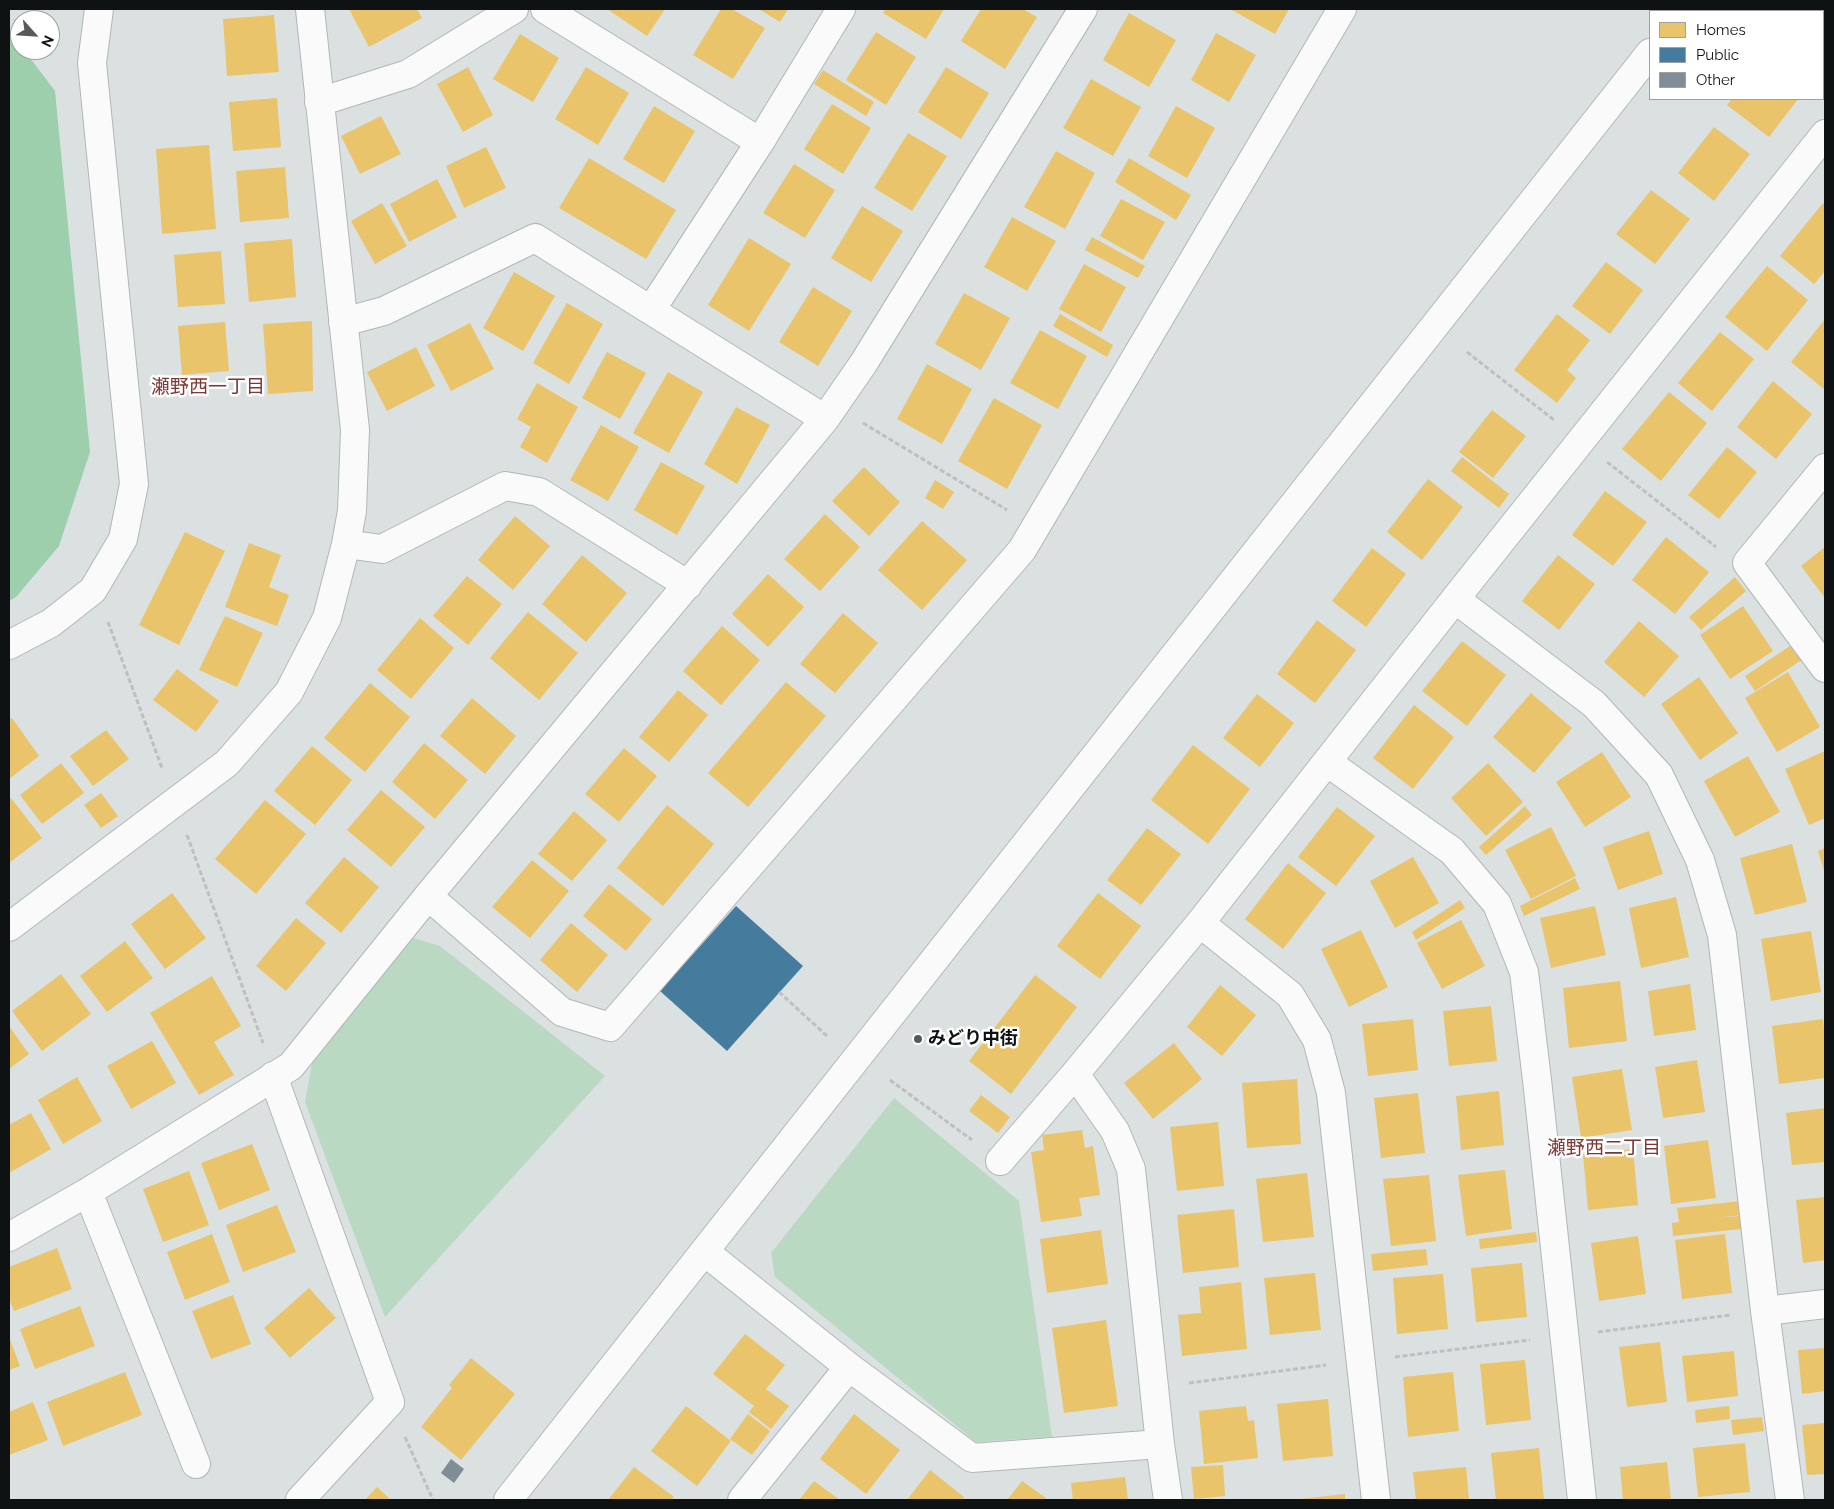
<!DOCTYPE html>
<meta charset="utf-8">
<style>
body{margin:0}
#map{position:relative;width:1834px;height:1509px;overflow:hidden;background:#dbe0e1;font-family:Raleway,sans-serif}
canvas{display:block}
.frame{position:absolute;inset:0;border:10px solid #0f1213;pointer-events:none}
.legend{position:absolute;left:1649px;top:10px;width:175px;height:90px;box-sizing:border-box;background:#fff;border:1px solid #9fa0a1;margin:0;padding:6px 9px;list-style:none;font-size:15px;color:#0f1213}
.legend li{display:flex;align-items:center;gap:10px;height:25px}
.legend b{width:25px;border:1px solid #9fa0a1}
.north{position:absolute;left:10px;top:10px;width:50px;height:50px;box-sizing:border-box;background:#fff;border:1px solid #9fa0a1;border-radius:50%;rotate:116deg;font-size:14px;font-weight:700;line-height:20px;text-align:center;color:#0f1213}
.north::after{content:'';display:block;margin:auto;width:18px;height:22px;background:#565a5b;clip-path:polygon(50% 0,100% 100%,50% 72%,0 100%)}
</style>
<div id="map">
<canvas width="1834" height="1509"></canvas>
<div class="frame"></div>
<ul class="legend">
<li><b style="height:14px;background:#e9c46a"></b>Homes</li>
<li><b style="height:14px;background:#457b9d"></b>Public</li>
<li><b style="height:14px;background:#808c96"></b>Other</li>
</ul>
<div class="north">N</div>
</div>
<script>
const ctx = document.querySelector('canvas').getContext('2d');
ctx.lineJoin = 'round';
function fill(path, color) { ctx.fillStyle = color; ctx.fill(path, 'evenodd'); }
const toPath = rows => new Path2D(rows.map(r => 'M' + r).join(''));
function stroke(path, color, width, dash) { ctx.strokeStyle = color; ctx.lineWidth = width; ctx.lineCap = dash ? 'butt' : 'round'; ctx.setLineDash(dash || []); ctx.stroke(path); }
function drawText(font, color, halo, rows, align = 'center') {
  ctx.font = font + ' Raleway,"Noto Sans JP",sans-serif'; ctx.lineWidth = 5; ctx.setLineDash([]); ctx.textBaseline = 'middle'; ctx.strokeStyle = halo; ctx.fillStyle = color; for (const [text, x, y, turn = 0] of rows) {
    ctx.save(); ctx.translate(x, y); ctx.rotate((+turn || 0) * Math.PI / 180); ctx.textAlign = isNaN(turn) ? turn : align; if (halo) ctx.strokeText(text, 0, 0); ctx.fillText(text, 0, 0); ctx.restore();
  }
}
const green = toPath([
 [413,938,440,946,605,1076,385,1317,305,1102,313,1058],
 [894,1098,1019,1201,1052,1437,976,1442,775,1277,771,1253]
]);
const forest = toPath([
 [9,29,20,44,20,50,24,50,55,91,90,452,59,546,16,597,9,601]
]);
const homes = toPath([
 [349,9,417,9,422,18,369,47],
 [607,9,665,9,647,36],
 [721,9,732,9,765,28,733,79,693,55],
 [759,9,788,9,780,22],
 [886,9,944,9,926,39,883,13],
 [981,9,1023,9,1037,17,1005,69,961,41],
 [1230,9,1289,9,1275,34],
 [1801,9,1825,9,1825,52,1823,55,1823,11,1799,11],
 [1129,13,1176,40,1149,87,1103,60],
 [274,15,279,72,227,76,223,19],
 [876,32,916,57,886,105,846,80],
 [1216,33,1256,55,1229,102,1191,80],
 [520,34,559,58,533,102,493,79],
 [468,67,493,115,463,132,437,84],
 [586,67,629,93,598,145,555,119],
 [946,67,989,93,961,139,918,112],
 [823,70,874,102,866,116,814,84],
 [1091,79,1141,107,1113,156,1063,128],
 [277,98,281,147,233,151,229,102],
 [1732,99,1798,99,1769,137,1727,105],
 [832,104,871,128,843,174,804,149],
 [654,106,695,131,664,183,623,159],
 [1176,106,1215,128,1187,178,1148,156],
 [381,116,401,154,360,174,341,136],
 [1714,127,1750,154,1714,201,1678,173],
 [908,133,947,156,912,211,874,188],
 [209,145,216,229,162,234,156,149],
 [486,147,506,188,464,208,446,166],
 [1056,151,1095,173,1065,229,1024,207],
 [589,158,676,210,646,259,559,208],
 [1129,158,1191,195,1176,220,1115,182],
 [794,164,835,190,805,238,763,213],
 [285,167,289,218,240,222,236,171],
 [437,179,457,217,409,242,390,204],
 [1651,190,1690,219,1655,264,1616,234],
 [1121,199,1165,222,1143,260,1100,236],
 [382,203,407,246,375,264,351,221],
 [1823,203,1825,205,1825,271,1814,284,1780,256],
 [862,206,903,231,871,282,831,258],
 [1012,217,1056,241,1027,291,984,267],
 [1092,237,1145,266,1138,278,1085,250],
 [749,238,791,264,749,331,708,305],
 [292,239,296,297,249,302,244,243],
 [221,251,225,304,178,307,174,255],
 [1606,262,1643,290,1610,334,1572,306],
 [1084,264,1126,287,1101,332,1059,309],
 [1767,266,1808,300,1767,351,1725,317],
 [514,272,555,296,523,351,483,328],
 [813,287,852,311,818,366,779,342],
 [964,293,1010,318,981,370,935,344],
 [567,303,603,324,569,384,533,363],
 [1060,314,1113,345,1107,357,1053,326],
 [1557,314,1590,340,1567,370,1576,378,1557,403,1514,370],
 [1825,319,1825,390,1791,362],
 [312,321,313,391,268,394,263,324],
 [225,322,229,371,182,375,178,326],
 [470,323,494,369,451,391,427,345],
 [1040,330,1087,356,1058,409,1010,383],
 [1720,332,1754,359,1712,411,1678,383],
 [416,347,435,386,387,411,367,372],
 [607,352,646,373,620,419,582,398],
 [927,364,972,389,942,444,897,419],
 [668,372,703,392,669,453,633,433],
 [1773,381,1812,414,1776,459,1737,427],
 [537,383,578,407,547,463,520,447,531,427,517,419],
 [1669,392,1707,423,1661,481,1622,449],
 [994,398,1042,425,1007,489,958,461],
 [736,407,770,425,737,484,704,464],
 [1492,410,1526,436,1493,478,1459,452],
 [601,425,639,447,608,501,570,480],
 [1727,447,1757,472,1719,519,1688,495],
 [1462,457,1509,494,1499,508,1451,471],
 [661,462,705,486,677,535,634,510],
 [864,467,900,502,869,536,832,501],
 [1428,479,1463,507,1422,560,1387,532],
 [935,480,954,492,943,509,925,498],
 [1605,491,1647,522,1613,566,1572,535],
 [825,514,860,547,820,591,784,559],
 [515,516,550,546,513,590,478,560],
 [922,521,967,560,922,610,878,570],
 [185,532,225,551,179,645,139,625],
 [1666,537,1709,572,1675,614,1632,580],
 [249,543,281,555,269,587,289,595,277,626,225,607],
 [1825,547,1825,598,1801,566],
 [1372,548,1406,574,1366,627,1332,601],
 [582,555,627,593,586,642,542,604],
 [1558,555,1595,584,1559,630,1522,601],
 [768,574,804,607,768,647,732,614],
 [467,576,502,604,468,645,433,616],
 [1735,577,1746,591,1701,630,1689,617],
 [1743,606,1773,651,1730,679,1700,635],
 [528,612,578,653,539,700,490,658],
 [843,613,878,643,835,693,800,664],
 [225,616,263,633,237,687,199,670],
 [420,618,454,648,411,699,377,670],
 [1317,620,1356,650,1315,703,1277,674],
 [1639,621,1679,656,1644,697,1604,662],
 [722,626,760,660,721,705,683,671],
 [1462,641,1506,675,1467,726,1422,691],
 [1793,644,1803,659,1755,691,1745,676],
 [177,669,219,701,196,732,153,700],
 [1788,672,1820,727,1777,752,1745,698],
 [1699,677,1738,733,1700,760,1661,704],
 [786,682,826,716,748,807,708,773],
 [370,683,410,717,365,772,324,738],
 [678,690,708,715,669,762,639,737],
 [1531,693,1572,728,1534,773,1493,737],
 [1257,694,1294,723,1260,767,1223,738],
 [472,698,516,736,485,774,440,736],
 [1414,705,1454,737,1413,789,1373,758],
 [12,718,39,756,9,779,9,720],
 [106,730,129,759,93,786,70,756],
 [424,743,468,780,435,819,392,782],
 [1193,745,1250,789,1208,844,1151,800],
 [312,746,352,780,315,825,274,791],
 [624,748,657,776,619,822,585,794],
 [1825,751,1825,818,1809,825,1785,769],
 [1602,752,1631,797,1585,827,1556,782],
 [1748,756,1780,812,1735,837,1704,781],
 [61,763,84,793,42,824,20,795],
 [1488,763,1523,802,1486,836,1451,798],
 [381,790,425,827,391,867,347,830],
 [101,793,118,816,101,828,84,805],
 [11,798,42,838,9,863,9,801],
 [265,800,306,834,256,894,215,859],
 [667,805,714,844,663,906,617,868],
 [1525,806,1532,815,1486,855,1479,847],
 [1337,807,1375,836,1336,886,1298,857],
 [574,811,607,840,572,881,538,854],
 [1551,827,1576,876,1531,899,1505,850],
 [1147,828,1181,854,1141,905,1107,880],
 [1649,831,1663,874,1618,890,1603,847],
 [1792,844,1807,902,1755,915,1740,858],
 [1825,848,1825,874,1818,851],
 [344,857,379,887,341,933,305,903],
 [1413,857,1439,903,1395,928,1370,881],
 [532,860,569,891,530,938,492,907],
 [1288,863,1326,893,1283,949,1245,919],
 [1575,878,1580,889,1524,916,1520,906],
 [609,884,652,919,626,951,583,916],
 [172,893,206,938,165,969,131,924],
 [1098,893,1141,926,1100,979,1057,946],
 [1676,897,1689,957,1641,968,1629,908],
 [1460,900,1465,908,1416,940,1412,932],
 [1595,906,1606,955,1551,968,1540,918],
 [296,918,326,943,286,991,256,966],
 [1461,920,1485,966,1442,989,1417,943],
 [571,923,608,955,577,992,540,960],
 [1361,930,1388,987,1349,1007,1321,949],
 [1811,931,1821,992,1771,1001,1761,939],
 [125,941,153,978,107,1012,80,976],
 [61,974,91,1014,42,1051,12,1011],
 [1035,975,1077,1007,1011,1094,969,1061],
 [212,976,241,1026,214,1042,234,1075,199,1095,150,1013],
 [1620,981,1627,1041,1569,1048,1563,988],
 [1690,984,1696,1030,1654,1036,1648,991],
 [1220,985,1256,1015,1222,1056,1187,1027],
 [1491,1006,1497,1061,1449,1066,1443,1011],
 [1413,1019,1418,1070,1368,1076,1362,1024],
 [1823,1019,1825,1037,1825,1078,1779,1084,1772,1026],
 [9,1026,29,1054,9,1069],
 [152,1041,176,1083,131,1109,107,1066],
 [1174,1043,1202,1079,1153,1119,1124,1083],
 [1697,1060,1705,1112,1663,1118,1655,1067],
 [1622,1069,1632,1130,1581,1138,1572,1077],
 [77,1077,102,1121,63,1144,38,1100],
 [1297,1079,1301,1144,1247,1148,1242,1083],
 [1499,1091,1504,1145,1461,1150,1456,1096],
 [1418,1093,1425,1153,1381,1158,1374,1098],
 [981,1095,1010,1117,998,1133,969,1111],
 [1825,1108,1825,1162,1792,1165,1786,1113],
 [31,1113,51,1149,9,1173,9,1125],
 [1218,1122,1224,1186,1177,1191,1170,1127],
 [1082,1130,1085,1148,1093,1146,1100,1195,1079,1198,1082,1216,1041,1222,1031,1152,1044,1150,1042,1135],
 [1708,1140,1716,1198,1671,1204,1664,1146],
 [252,1144,270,1190,219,1210,201,1163],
 [1633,1149,1638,1205,1588,1210,1583,1154],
 [1505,1170,1512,1229,1466,1236,1458,1175],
 [189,1171,209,1225,163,1242,143,1189],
 [1307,1173,1314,1237,1263,1242,1256,1179],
 [1429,1175,1436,1241,1391,1246,1383,1179],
 [1825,1197,1825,1260,1803,1263,1796,1200],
 [1741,1201,1742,1215,1713,1218,1740,1216,1741,1229,1673,1236,1672,1223,1679,1222,1677,1208],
 [277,1205,296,1252,243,1272,226,1225],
 [1234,1209,1239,1267,1183,1273,1177,1215],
 [1101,1230,1108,1284,1047,1293,1040,1239],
 [1536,1232,1537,1242,1480,1249,1479,1239],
 [212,1234,230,1282,185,1300,167,1252],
 [1725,1234,1732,1293,1682,1299,1675,1240],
 [1638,1236,1646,1294,1599,1301,1591,1243],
 [57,1248,72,1289,14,1311,9,1299,9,1267],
 [1426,1249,1428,1265,1373,1271,1371,1254],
 [1522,1263,1527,1317,1476,1322,1471,1268],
 [1315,1273,1321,1330,1270,1335,1264,1278],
 [1443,1274,1448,1329,1397,1334,1393,1278],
 [1241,1282,1247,1349,1182,1356,1178,1315,1201,1313,1199,1287],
 [309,1288,336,1318,290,1358,264,1328],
 [233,1295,251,1344,211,1359,192,1311],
 [80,1306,95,1346,35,1369,20,1329],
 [1106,1320,1118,1406,1064,1413,1052,1328],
 [745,1334,785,1365,766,1389,789,1406,771,1429,749,1412,754,1406,713,1374],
 [9,1337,20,1366,9,1370],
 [1660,1342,1667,1402,1627,1407,1619,1347],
 [1825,1348,1825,1391,1802,1394,1798,1350],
 [1734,1351,1738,1396,1687,1402,1682,1356],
 [471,1358,515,1394,461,1460,421,1427,452,1388,449,1385],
 [1525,1360,1531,1420,1486,1425,1480,1364],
 [125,1372,142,1415,63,1446,47,1402],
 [1453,1372,1459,1431,1408,1437,1403,1377],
 [1328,1399,1333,1456,1283,1461,1277,1404],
 [33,1402,48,1440,9,1455,9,1412],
 [686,1406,731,1441,697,1486,651,1451],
 [1246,1406,1248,1421,1254,1420,1258,1458,1204,1464,1199,1411],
 [1729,1406,1730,1419,1696,1423,1695,1410],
 [748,1414,770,1431,752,1455,730,1439],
 [854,1414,900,1450,866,1494,820,1459],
 [1762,1417,1764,1431,1733,1435,1731,1420],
 [1825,1423,1825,1474,1807,1475,1802,1425],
 [1745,1443,1750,1492,1698,1497,1693,1448],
 [1539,1448,1544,1500,1496,1500,1491,1453],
 [1667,1462,1671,1500,1623,1500,1620,1467],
 [1223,1465,1225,1496,1194,1499,1191,1467],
 [634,1467,674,1497,671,1500,608,1500],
 [1466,1467,1469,1500,1416,1500,1413,1472],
 [930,1470,964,1497,962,1500,907,1500],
 [1125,1477,1128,1500,1073,1500,1071,1483],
 [814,1481,840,1500,799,1500],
 [1022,1481,1046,1498,1044,1500,1007,1500],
 [377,1487,391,1500,365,1500],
 [1345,1494,1345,1500,1300,1500,1300,1499]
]);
const public = toPath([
 [736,906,803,966,727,1051,660,991]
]);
const building = toPath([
 [451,1459,464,1469,454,1483,441,1473]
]);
const path = toPath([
 [1467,352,1554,420],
 [863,423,1007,510],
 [1607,462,1716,547],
 [108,622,162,768],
 [187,835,263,1043],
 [779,992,827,1036],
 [890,1080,972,1140],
 [1598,1332,1731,1315],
 [1395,1357,1530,1340],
 [1189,1383,1326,1365],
 [405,1437,433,1500]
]);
const minor = toPath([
 [545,9,760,142],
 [1683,11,1685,9],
 [319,102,408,74,514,9],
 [651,310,760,142,841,9],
 [343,322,384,311,535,238,825,419],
 [1825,468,1747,563,1825,668],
 [346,544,382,549,505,486,539,492,688,585],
 [1455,599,1594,704,1659,775,1700,860,1722,935,1765,1311,1790,1500],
 [9,645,51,623,93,590,123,539,134,484,92,63,99,9],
 [1327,762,1452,851,1497,904,1524,972,1537,1080,1582,1500],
 [428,896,562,1012,610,1027,1022,550,1342,9],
 [1200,923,1290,995,1317,1040,1331,1093,1376,1500],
 [9,927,227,763,289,692,327,618,346,544,352,511,355,430,310,9],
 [273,1076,390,1402,300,1500],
 [1000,1161,1075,1074],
 [88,1192,196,1464],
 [9,1237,88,1192,291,1066,428,896,825,419,863,364,1083,9],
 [705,1252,849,1367],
 [1765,1311,1825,1304],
 [1160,1444,1168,1500],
 [508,1500,1650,53],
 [742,1500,849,1367,972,1458,1160,1444,1131,1169,1115,1131,1075,1074,1200,923,1455,599,1825,134]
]);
const markers = [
 [918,1039,5,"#565a5b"]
];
const poiNames = [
 ["みどり中街",928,1039]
];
const neighbourhoodNames = [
 ["瀬野西一丁目",208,387],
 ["瀬野西二丁目",1604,1148]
];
fill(green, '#b9d9c3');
fill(forest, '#9dcfad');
fill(homes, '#e9c46a');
fill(public, '#457b9d');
fill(building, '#808c96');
stroke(minor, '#b2b6b7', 30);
stroke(path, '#bebfbf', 3, [5, 2.5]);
stroke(minor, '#fafafa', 28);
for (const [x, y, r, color] of markers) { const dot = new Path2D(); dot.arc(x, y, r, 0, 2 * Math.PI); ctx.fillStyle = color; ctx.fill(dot); stroke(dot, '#fff', 2); }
drawText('bold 18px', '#0f1213', '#fff', poiNames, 'left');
drawText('19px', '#7d3633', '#fff', neighbourhoodNames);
</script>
